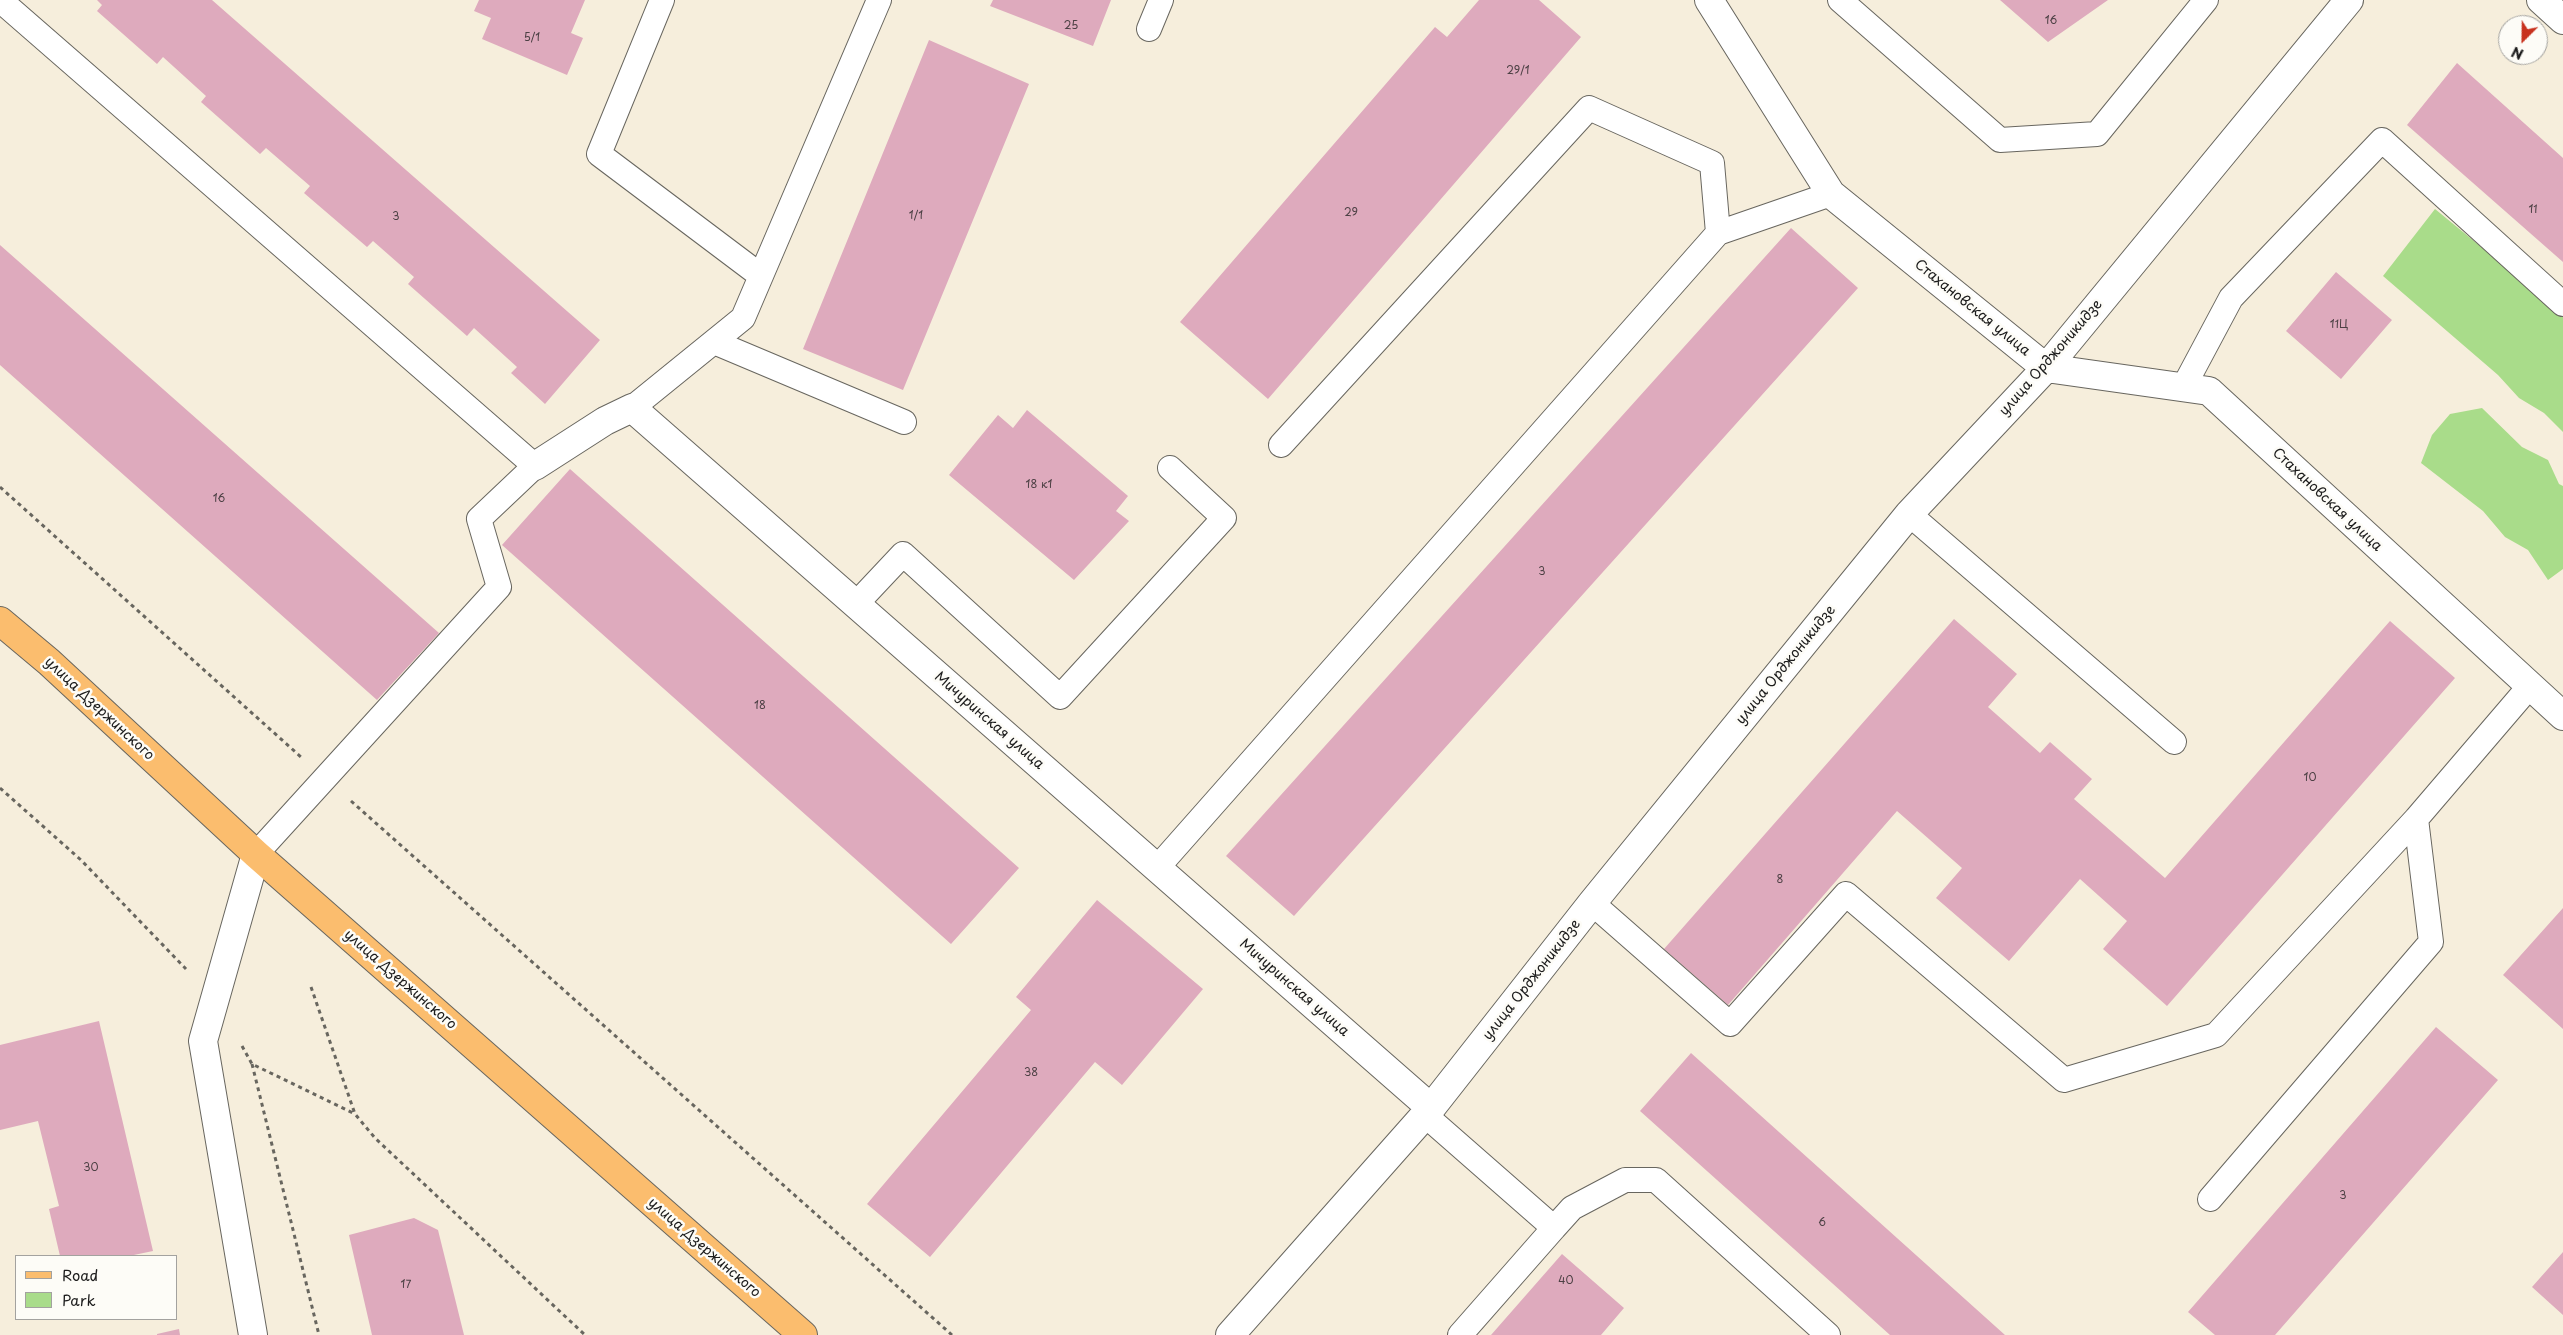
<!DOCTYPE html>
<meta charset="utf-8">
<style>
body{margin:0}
#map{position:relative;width:2563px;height:1335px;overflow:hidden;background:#f6eedc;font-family:"Playpen Sans",sans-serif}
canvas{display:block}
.legend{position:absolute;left:15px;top:1255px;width:162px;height:65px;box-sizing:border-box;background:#fdfcf7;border:1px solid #a3a29f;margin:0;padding:6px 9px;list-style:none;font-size:15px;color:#1c1c1c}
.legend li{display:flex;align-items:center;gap:10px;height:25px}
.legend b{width:25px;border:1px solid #a3a29f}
.north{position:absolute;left:2498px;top:15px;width:50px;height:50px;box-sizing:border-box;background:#fdfcf7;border:1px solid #a3a29f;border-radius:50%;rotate:203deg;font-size:14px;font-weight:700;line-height:20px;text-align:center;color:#1c1c1c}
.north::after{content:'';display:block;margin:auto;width:18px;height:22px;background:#c8321e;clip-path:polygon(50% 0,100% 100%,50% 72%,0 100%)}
</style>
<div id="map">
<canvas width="2563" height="1335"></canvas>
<ul class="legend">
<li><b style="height:6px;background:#fbbd6e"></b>Road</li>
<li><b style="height:14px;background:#a9dc8a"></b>Park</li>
</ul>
<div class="north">N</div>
</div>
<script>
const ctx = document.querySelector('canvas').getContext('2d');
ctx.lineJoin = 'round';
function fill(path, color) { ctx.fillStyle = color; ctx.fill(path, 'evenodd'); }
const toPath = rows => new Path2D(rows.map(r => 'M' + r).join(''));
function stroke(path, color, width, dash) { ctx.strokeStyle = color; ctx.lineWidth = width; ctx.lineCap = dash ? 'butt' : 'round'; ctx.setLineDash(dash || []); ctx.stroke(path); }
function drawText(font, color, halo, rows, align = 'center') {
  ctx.font = font + ' "Playpen Sans",sans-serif'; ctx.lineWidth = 5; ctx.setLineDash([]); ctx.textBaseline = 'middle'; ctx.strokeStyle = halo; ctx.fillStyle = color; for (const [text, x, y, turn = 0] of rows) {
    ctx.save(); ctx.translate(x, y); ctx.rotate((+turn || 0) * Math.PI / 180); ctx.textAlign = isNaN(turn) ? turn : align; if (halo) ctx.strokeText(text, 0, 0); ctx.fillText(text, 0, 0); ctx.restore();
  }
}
const green = toPath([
 [2435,209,2563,314,2563,432,2544,413,2519,398,2498,375,2383,276],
 [2482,408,2522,447,2548,460,2559,484,2563,486,2563,569,2548,580,2528,550,2505,537,2483,511,2421,463,2432,435,2450,414]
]);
const building = toPath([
 [97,0,212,0,600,340,545,404,511,373,517,367,474,328,467,336,408,284,414,277,373,241,367,247,304,193,310,186,266,148,260,154,201,102,206,96,163,57,157,64,97,11,102,5],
 [479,0,585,0,571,33,583,38,567,75,482,39,491,18,474,11],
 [993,0,1111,0,1093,46,990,6],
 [1479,0,1539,0,1581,37,1268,399,1180,322,1435,27,1447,37],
 [2000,0,2108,0,2048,42],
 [929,40,1029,84,903,390,803,349],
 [2457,63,2563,158,2563,262,2407,125],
 [1791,228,1858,288,1294,916,1226,856],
 [0,245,439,633,377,700,0,365],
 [2336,272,2392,320,2341,379,2286,331],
 [1027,410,1128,496,1116,511,1129,521,1074,580,949,475,998,415,1013,428],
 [570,469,1019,868,951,944,502,545],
 [1954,619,2017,674,1988,707,2040,753,2050,742,2092,779,2074,799,2165,878,2390,621,2455,678,2167,1006,2103,949,2127,921,2080,879,2009,961,1936,898,1962,868,1897,811,1728,1005,1664,949],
 [1097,900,1203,989,1122,1085,1095,1062,930,1257,867,1204,1031,1010,1016,997],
 [2563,908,2563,1029,2503,975],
 [99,1021,153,1251,129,1256,60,1256,49,1209,59,1206,38,1121,0,1130,0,1045],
 [2436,1027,2498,1080,2275,1335,2215,1335,2188,1312],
 [1691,1053,2005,1335,1890,1335,1640,1111],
 [414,1218,438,1230,464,1335,372,1335,349,1235],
 [2563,1252,2563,1315,2532,1287],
 [1562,1254,1624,1308,1601,1335,1491,1335],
 [179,1329,180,1335,157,1335,157,1334]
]);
const path = toPath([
 [0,487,301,757],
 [0,788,81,860,186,969],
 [351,801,952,1335],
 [311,987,355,1114,375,1138,585,1335],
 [242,1046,252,1064,355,1114],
 [252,1064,319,1335]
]);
const service = toPath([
 [0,0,535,466,479,519,499,587,256,854],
 [662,0,599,154,761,276],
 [1840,0,2000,140,2097,134,2206,0],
 [1149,29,1161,0],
 [714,342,904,422],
 [2183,388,2231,298,2382,140,2563,304],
 [632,408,743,318,879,0],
 [1281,445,1589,108,1712,163,1718,233],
 [1909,514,2174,742],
 [856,604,903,554,1060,697,1224,518,1170,468],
 [1157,868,1718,233,1831,194],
 [1592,903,1730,1024,1846,894,2064,1080,2216,1035,2416,819,2529,687],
 [1425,1115,1554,1228,1572,1208,1625,1180,1656,1180,1828,1335],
 [2210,1199,2431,942,2416,819],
 [1460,1335,1554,1228]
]);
const minor = toPath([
 [1709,0,1831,194,2046,368,2209,391,2563,716],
 [2541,0,2563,20],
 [535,466,605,421,632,408,1431,1108],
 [253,1335,203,1041,256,854],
 [1230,1335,1431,1108,1592,903,1909,514,2046,368,2349,0]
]);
const primary = toPath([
 [0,621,49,662,256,854,803,1335]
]);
const numberNames = [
 ["16",2051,21],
 ["25",1071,26],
 ["5/1",532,38],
 ["29/1",1518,71],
 ["11",2533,210],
 ["29",1351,213],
 ["1/1",916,216],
 ["3",396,217],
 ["11Ц",2339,325],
 ["18 к1",1039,485],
 ["16",219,499],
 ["3",1542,572],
 ["18",760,706],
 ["10",2310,778],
 ["8",1780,880],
 ["38",1031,1073],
 ["30",91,1168],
 ["3",2343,1196],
 ["6",1822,1223],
 ["40",1566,1281],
 ["17",406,1285]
];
const streetNames = [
 ["Стахановская улица",1972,308,39],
 ["улица Орджоникидзе",2051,358,-49],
 ["Стахановская улица",2327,500,43],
 ["улица Орджоникидзе",1786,665,-51],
 ["улица Дзержинского",99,709,43],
 ["Мичуринская улица",989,721,41],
 ["улица Дзержинского",400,980,41],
 ["улица Орджоникидзе",1532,980,-52],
 ["Мичуринская улица",1294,988,41],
 ["улица Дзержинского",704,1248,41]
];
fill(green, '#a9dc8a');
fill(building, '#deaabd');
stroke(service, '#68665f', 26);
stroke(minor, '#68665f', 30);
stroke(primary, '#68665f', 30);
stroke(path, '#68665f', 3, [4, 4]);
stroke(service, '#fff', 24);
stroke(minor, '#fff', 28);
stroke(primary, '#fbbd6e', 28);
drawText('11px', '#4c4044', null, numberNames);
drawText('14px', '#1c1c1c', '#fdfcf7', streetNames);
</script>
